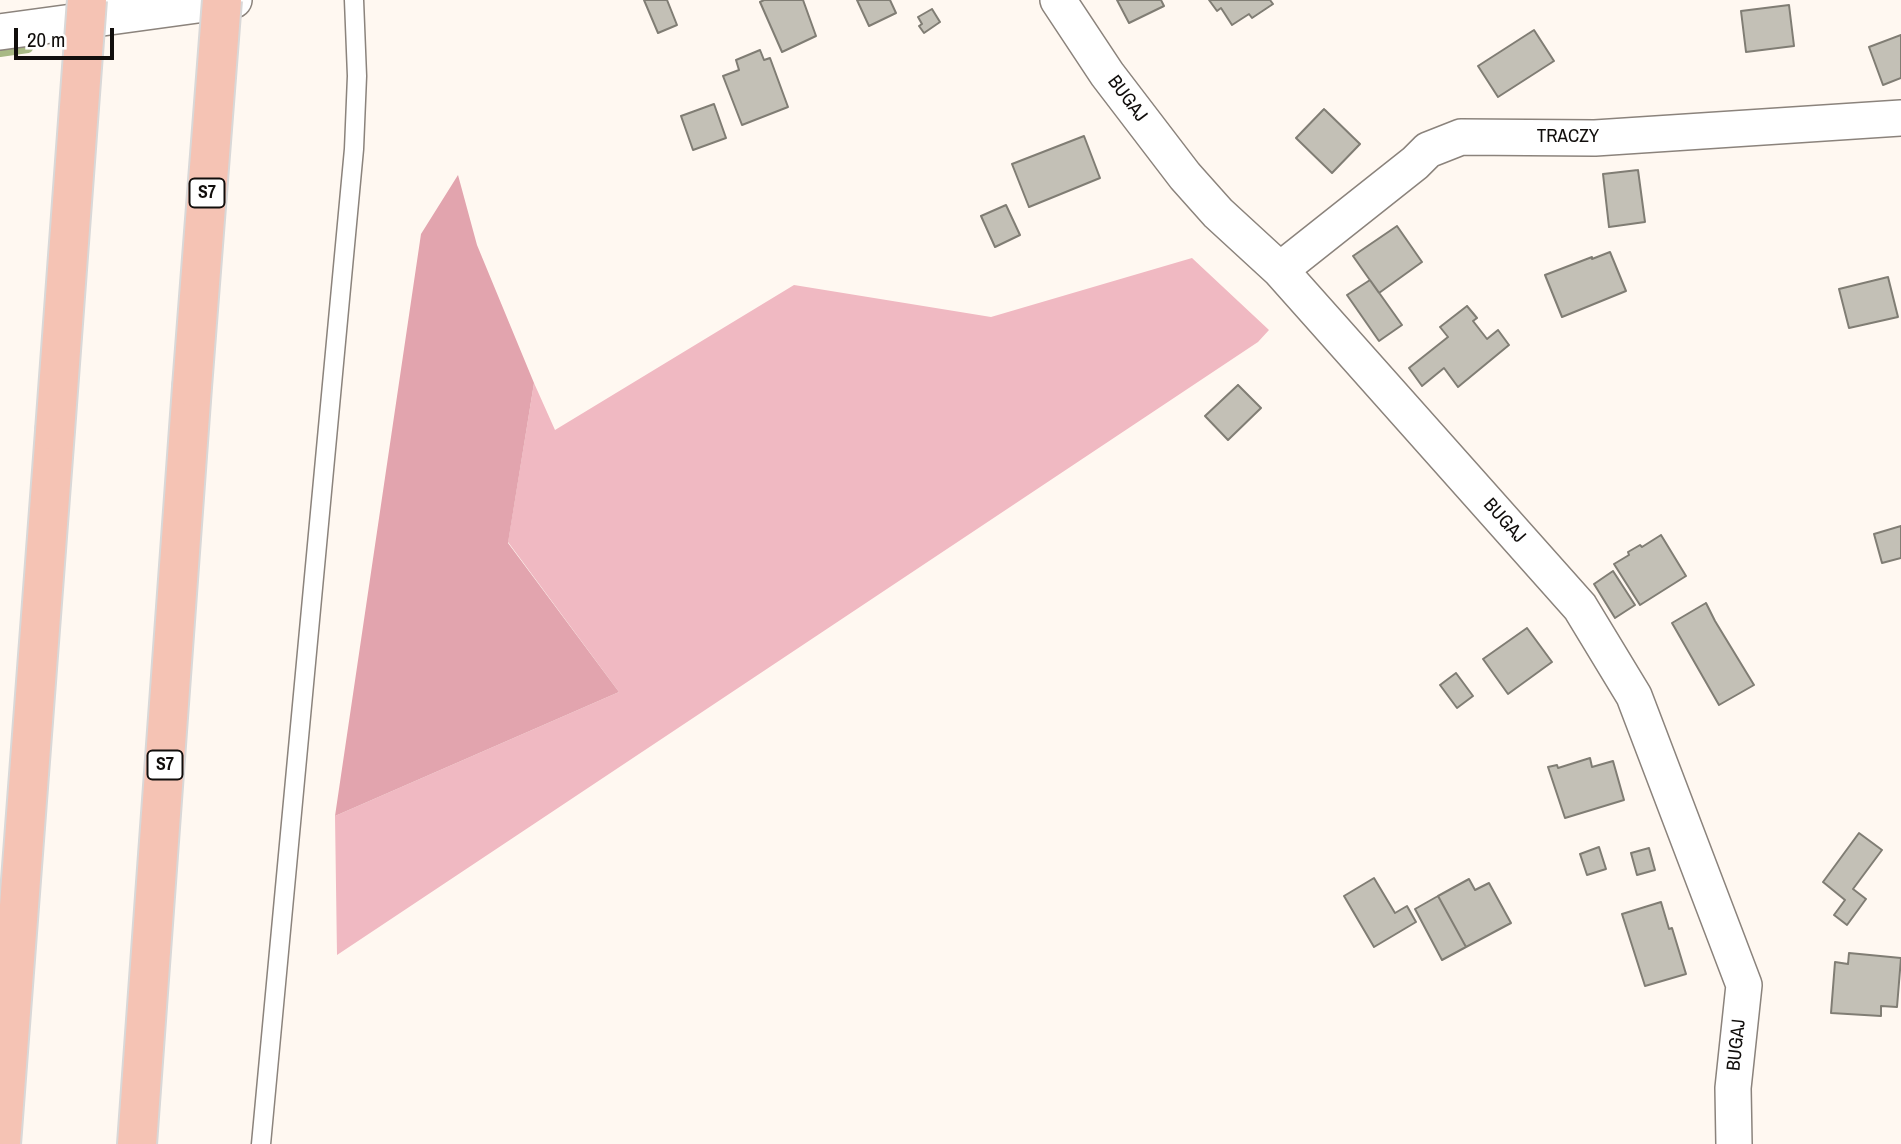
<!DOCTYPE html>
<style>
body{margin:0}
#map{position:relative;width:1901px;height:1144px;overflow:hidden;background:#fff8f1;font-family:"Archivo Narrow",sans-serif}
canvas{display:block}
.scale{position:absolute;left:14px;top:28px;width:100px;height:32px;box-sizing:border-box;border:4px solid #110e0c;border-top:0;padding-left:9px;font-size:21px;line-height:24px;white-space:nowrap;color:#110e0c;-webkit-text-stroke:5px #fff;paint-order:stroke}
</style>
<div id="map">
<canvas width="1901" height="1144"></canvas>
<div class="scale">20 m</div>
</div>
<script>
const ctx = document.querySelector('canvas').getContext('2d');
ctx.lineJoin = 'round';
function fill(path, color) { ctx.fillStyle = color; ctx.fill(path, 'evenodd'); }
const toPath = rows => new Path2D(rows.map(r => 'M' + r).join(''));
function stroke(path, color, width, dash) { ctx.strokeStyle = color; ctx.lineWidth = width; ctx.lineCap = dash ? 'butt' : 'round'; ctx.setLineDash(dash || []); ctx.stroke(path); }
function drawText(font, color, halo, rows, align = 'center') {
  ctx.font = font + ' "Archivo Narrow",sans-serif'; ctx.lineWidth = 5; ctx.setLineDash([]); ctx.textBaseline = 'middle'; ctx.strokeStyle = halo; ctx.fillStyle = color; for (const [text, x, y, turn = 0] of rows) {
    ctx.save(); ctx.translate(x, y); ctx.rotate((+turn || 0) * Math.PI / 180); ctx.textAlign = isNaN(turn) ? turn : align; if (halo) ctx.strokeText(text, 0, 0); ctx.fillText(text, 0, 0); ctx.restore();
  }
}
const green = toPath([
 [1192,258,1269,330,1258,342,337,955,335,816,619,692,508,542,534,383,555,430,794,285,991,317]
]);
const forest = toPath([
 [458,175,477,245,534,383,508,543,619,692,335,816,421,234]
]);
const stream = toPath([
 [0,52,28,48]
]);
const building = toPath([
 [644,0,667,0,677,25,658,33,644,0],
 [764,0,803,0,816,36,782,52,760,2,764,0],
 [857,0,890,0,896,13,869,26,857,0],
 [1117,0,1161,0,1164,6,1129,23,1117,0],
 [1209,0,1270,0,1273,4,1252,18,1249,14,1232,25,1221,8,1217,11,1209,0],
 [1789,5,1794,46,1746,52,1741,11,1789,5],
 [932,9,940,22,924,33,919,26,922,24,918,17,932,9],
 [1534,30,1554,61,1498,97,1478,66,1534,30],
 [1901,35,1901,78,1883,85,1869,47,1901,35],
 [760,50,764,60,770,58,788,107,742,125,723,76,739,70,736,60,760,50],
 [714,104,726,138,693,150,681,116,714,104],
 [1324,109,1360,144,1332,173,1296,138,1324,109],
 [1084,136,1100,178,1029,207,1012,164,1084,136],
 [1638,170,1645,222,1609,227,1603,174,1638,170],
 [1006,205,1020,235,995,247,981,216,1006,205],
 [1397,226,1422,262,1379,293,1353,256,1397,226],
 [1610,252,1626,291,1562,317,1545,275,1592,257,1592,259,1610,252],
 [1888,277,1898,317,1849,328,1839,289,1888,277],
 [1370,280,1402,325,1379,341,1347,295,1370,280],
 [1467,306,1477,318,1473,321,1487,339,1498,330,1509,345,1458,387,1444,368,1422,386,1409,368,1448,337,1440,327,1467,306],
 [1238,385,1261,408,1228,440,1205,416,1238,385],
 [1901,526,1901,558,1882,563,1874,534,1901,526],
 [1661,535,1686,576,1640,605,1614,564,1629,555,1628,552,1640,545,1642,547,1661,535],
 [1613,571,1635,605,1615,618,1594,584,1613,571],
 [1706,603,1715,621,1754,685,1719,705,1672,623,1706,603],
 [1527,628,1552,662,1508,694,1483,659,1527,628],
 [1456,673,1473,696,1457,708,1440,685,1456,673],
 [1590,758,1592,767,1613,761,1624,800,1565,818,1548,767,1557,765,1558,768,1590,758],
 [1859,833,1882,850,1853,889,1866,899,1847,925,1834,915,1845,900,1823,882,1859,833],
 [1599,847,1606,869,1587,875,1580,854,1599,847],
 [1649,848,1655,870,1637,875,1631,853,1649,848],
 [1374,878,1395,913,1407,906,1416,922,1374,947,1344,896,1374,878],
 [1469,879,1475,890,1489,883,1511,923,1466,947,1438,896,1469,879],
 [1438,896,1466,947,1442,960,1415,909,1438,896],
 [1661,902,1669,929,1672,928,1686,974,1645,986,1622,914,1661,902],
 [1849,953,1901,958,1897,1007,1881,1006,1881,1016,1831,1013,1835,962,1848,964,1849,953]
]);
const service = toPath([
 [261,1144,354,149,357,76,354,0]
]);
const minor = toPath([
 [1058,0,1107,74,1185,176,1218,213,1280,270,1580,607,1634,696,1744,985,1733,1088,1734,1144],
 [0,32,234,0],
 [1280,270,1415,163,1428,150,1461,137,1595,138,1901,118]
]);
const motorway = toPath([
 [1,1144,55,431],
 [137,1144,192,387]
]);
const motorwayBridge = toPath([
 [192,387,222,0],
 [55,431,87,0]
]);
const shields = [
 [207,193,35],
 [165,765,35]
];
const shieldNames = [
 ["S7",207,193],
 ["S7",165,765]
];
const streetNames = [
 ["BUGAJ",1127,99,53],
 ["TRACZY",1568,137],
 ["BUGAJ",1504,521,48],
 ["BUGAJ",1737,1045,-84]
];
fill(green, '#f0b9c2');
fill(forest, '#e2a4ae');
stroke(stream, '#a8b984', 10);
fill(building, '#c3c0b6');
stroke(building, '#807d74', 2);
stroke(service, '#8b837c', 21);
stroke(minor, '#8b837c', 38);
stroke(motorway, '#d9d8d8', 42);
stroke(service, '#fff', 18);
stroke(minor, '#fff', 35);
stroke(motorway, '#f5c3b4', 38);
stroke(motorwayBridge, '#d9d8d8', 42, []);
stroke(motorwayBridge, '#f5c3b4', 38);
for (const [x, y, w] of shields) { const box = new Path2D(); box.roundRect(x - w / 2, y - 14.5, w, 29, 5); ctx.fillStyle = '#fff'; ctx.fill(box); stroke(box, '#110e0c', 2); }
drawText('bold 18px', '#110e0c', null, shieldNames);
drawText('19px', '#110e0c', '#fff', streetNames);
</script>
